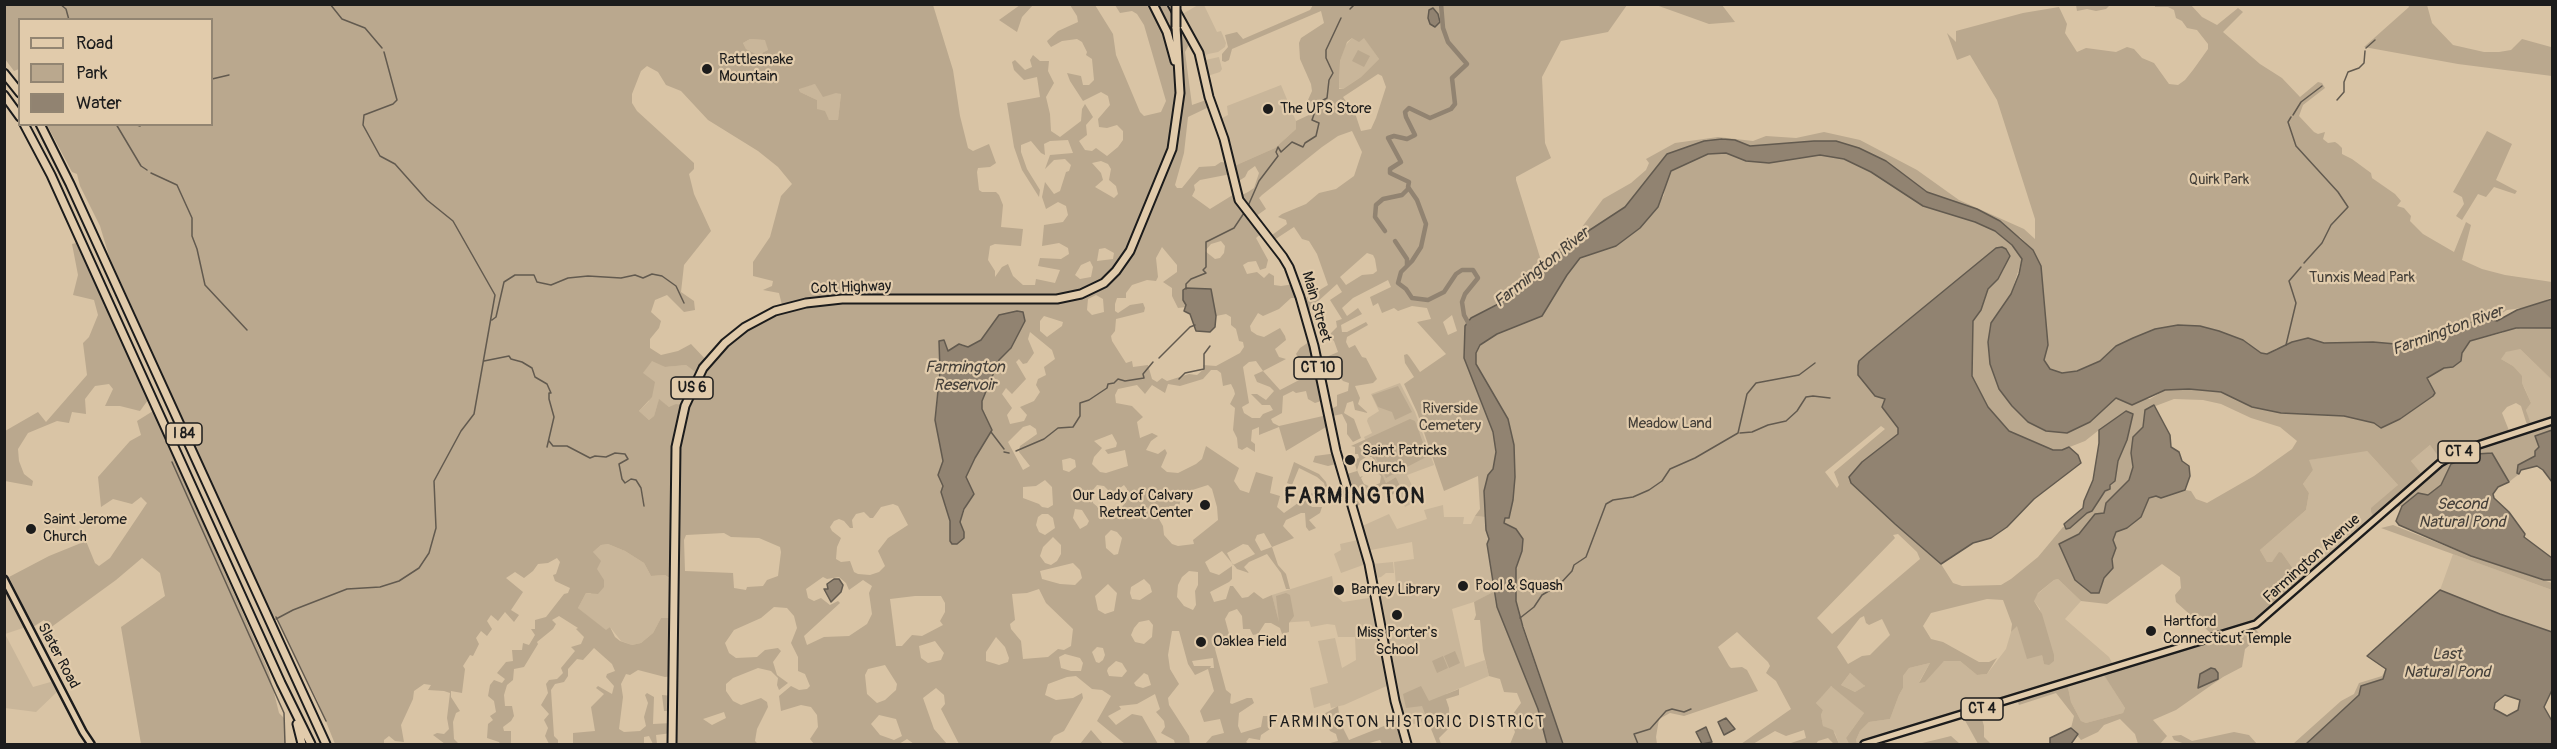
<!DOCTYPE html>
<style>
body{margin:0}
#map{position:relative;width:2557px;height:749px;overflow:hidden;background:#d9c4a5;font-family:Pangolin,sans-serif}
canvas{display:block}
.frame{position:absolute;inset:0;border:6px solid #1c1c1c;pointer-events:none}
.legend{position:absolute;left:18px;top:18px;width:195px;height:108px;box-sizing:border-box;background:#e1cbab;border:2px solid #928572;margin:0;padding:8px 10px;list-style:none;font-size:18px;color:#1c1c1c}
.legend li{display:flex;align-items:center;gap:12px;height:30px}
.legend b{width:30px;border:2px solid #928572}
</style>
<div id="map">
<canvas width="2557" height="749"></canvas>
<div class="frame"></div>
<ul class="legend">
<li><b style="height:8px;background:#e1cbab"></b>Road</li>
<li><b style="height:16px;background:#baa88e"></b>Park</li>
<li><b style="height:16px;background:#918371"></b>Water</li>
</ul>
</div>
<script>
const ctx = document.querySelector('canvas').getContext('2d');
ctx.lineJoin = 'round';
function fill(path, color) { ctx.fillStyle = color; ctx.fill(path, 'evenodd'); }
const toPath = rows => new Path2D(rows.map(r => 'M' + r).join(''));
function stroke(path, color, width, dash) { ctx.strokeStyle = color; ctx.lineWidth = width; ctx.lineCap = dash ? 'butt' : 'round'; ctx.setLineDash(dash || []); ctx.stroke(path); }
function drawText(font, color, halo, rows, align = 'center') {
  ctx.font = font + ' Pangolin,sans-serif'; ctx.lineWidth = 4.5; ctx.setLineDash([]); ctx.textBaseline = 'middle'; ctx.strokeStyle = halo; ctx.fillStyle = color; for (const [text, x, y, turn = 0] of rows) {
    ctx.save(); ctx.translate(x, y); ctx.rotate((+turn || 0) * Math.PI / 180); ctx.textAlign = isNaN(turn) ? turn : align; if (halo) ctx.strokeText(text, 0, 0); ctx.fillText(text, 0, 0); ctx.restore();
  }
}
const built = toPath([
 [1198,5,1204,5,1217,32,1221,31,1226,43,1225,47,1218,52,1208,54,1201,59,1179,16],
 [1364,37,1379,59,1361,77,1343,89,1339,88,1340,61,1345,46,1352,38],
 [750,39,766,40,768,50,758,55,746,49,743,43],
 [1219,57,1222,69,1220,72,1204,77,1201,61],
 [815,84,841,94,838,120,829,120,817,109,817,100,800,92,799,88],
 [1281,85,1296,121,1296,129,1275,148,1232,167,1218,120,1228,115,1227,106],
 [2512,349,2520,349,2552,380,2552,418,2531,425,2526,410,2531,403,2525,389,2513,366,2501,359,2501,355],
 [652,360,665,367,686,365,699,375,685,406,669,407,659,400,654,416,649,420,639,411,649,401,642,374],
 [1400,383,1415,412,1434,465,1407,475,1419,500,1405,507,1398,492,1402,489,1396,477,1386,483,1364,437,1372,433,1367,421,1368,418,1379,411,1371,394],
 [2430,445,2443,461,2423,477,2411,461],
 [2366,450,2398,485,2375,518,2310,577,2301,570,2296,573,2282,553,2272,562,2267,562,2260,550,2306,510,2309,493,2303,484,2313,470,2308,460],
 [1443,505,1444,517,1464,517,1463,524,1471,524,1475,516,1485,517,1495,591,1477,601,1452,609,1465,667,1485,660,1489,676,1446,694,1446,714,1401,728,1391,684,1344,705,1331,708,1330,703,1314,708,1310,688,1328,683,1318,641,1335,638,1342,668,1356,660,1355,637,1338,637,1335,625,1327,624,1311,627,1309,621,1279,623,1272,595,1332,576,1335,595,1343,602,1375,597,1374,590,1396,585,1394,562,1414,559,1412,542,1366,551,1367,557,1363,565,1341,573,1334,554,1341,550,1340,544,1362,539,1360,527,1389,514,1397,529,1427,519,1424,510],
 [608,544,625,551,644,563,651,576,665,575,674,582,674,618,661,618,653,633,641,643,632,645,621,641,610,627,606,631,578,608,586,593,591,594,597,569,593,552,601,545],
 [2453,554,2552,590,2552,632,2500,614,2440,590],
 [1393,562,1394,573,1386,573,1381,577,1372,579,1372,564],
 [2058,579,2081,601,2065,619,2109,657,2115,668,2103,673,2125,708,2123,713,2086,723,2081,721,2071,702,2067,683,1864,744,1857,744,1856,740,1860,731,1869,722,1890,719,1899,695,1903,688,1903,676,1909,668,1930,663,1919,682,1944,661,1953,659,1960,661,1977,675,1987,674,2006,649,2011,632,2017,625,2039,655,2042,655,2044,664,2040,609,2034,601,2034,597,2054,580],
 [4,588,26,627,5,634,33,687,54,681,59,690,36,712,5,708],
 [1850,673,1864,684,1864,687,1855,692,1841,685],
 [1829,686,1834,687,1864,713,1846,738,1849,744,1839,744,1835,733,1823,726,1821,715,1823,710,1816,703]
]);
const green = toPath([
 [4,5,933,5,953,70,960,116,968,148,973,151,989,144,996,163,990,167,978,168,977,172,979,190,982,192,996,192,999,195,1003,205,1001,227,1023,229,1021,246,995,244,990,246,988,260,995,271,995,277,1002,267,1008,264,1013,276,1023,285,1035,285,1036,279,1055,283,1060,270,1038,266,1040,258,1061,259,1069,254,1068,248,1059,243,1042,246,1044,225,1063,222,1068,215,1066,206,1058,202,1046,209,1042,197,1045,182,1054,194,1060,191,1066,172,1069,171,1071,165,1065,159,1054,160,1045,169,1050,155,1073,153,1068,140,1050,141,1044,144,1045,155,1041,153,1031,141,1021,145,1021,152,1027,169,1040,190,1039,197,1022,170,1014,147,1007,103,1040,97,1037,77,1024,80,1014,70,1012,62,1015,60,1025,70,1032,67,1030,60,1033,55,1040,61,1049,61,1048,71,1054,83,1046,97,1050,114,1051,131,1060,137,1081,121,1082,109,1085,104,1093,117,1086,125,1087,135,1079,141,1085,150,1092,151,1096,148,1107,156,1118,147,1123,140,1123,131,1117,125,1107,128,1099,127,1098,119,1110,105,1108,96,1101,92,1083,101,1070,81,1067,73,1081,76,1083,85,1089,85,1094,80,1092,59,1086,55,1087,52,1082,42,1077,39,1062,41,1051,47,1048,43,1047,41,1058,31,1078,22,1077,16,1070,5,1095,5,1113,34,1116,55,1140,112,1144,116,1161,112,1166,101,1144,25,1137,14,1132,11,1120,13,1115,5,1172,5,1192,39,1185,52,1192,105,1209,99,1211,106,1188,117,1184,153,1175,185,1177,188,1182,188,1199,167,1215,166,1221,162,1229,163,1232,167,1275,148,1296,129,1296,121,1311,114,1311,105,1308,100,1312,91,1311,84,1300,59,1299,43,1301,38,1324,23,1321,11,1232,49,1229,60,1225,62,1222,61,1222,54,1228,47,1225,35,1237,32,1243,39,1310,10,1313,5,1627,5,1608,32,1561,41,1542,77,1545,143,1551,158,1516,177,1516,180,1543,267,1556,251,1579,231,1603,199,1631,183,1646,170,1649,163,1646,159,1675,143,1718,137,1753,141,1766,136,1796,138,1824,132,1860,140,1917,170,1959,200,2024,229,2035,239,2035,219,1997,100,1970,55,1957,60,1947,33,1956,42,1956,31,2023,13,2059,7,2067,24,2065,33,2077,52,2086,48,2116,52,2127,47,2134,49,2142,58,2154,63,2169,84,2178,85,2185,80,2193,70,2208,49,2208,44,2197,30,2187,28,2182,21,2176,18,2174,10,2168,7,2155,7,2155,5,2191,5,2202,17,2217,25,2238,8,2243,12,2223,32,2260,64,2282,78,2300,97,2318,82,2322,83,2325,88,2303,105,2299,116,2314,132,2318,134,2325,132,2323,139,2328,143,2335,142,2338,144,2342,148,2342,154,2352,159,2371,173,2372,178,2395,194,2401,201,2397,206,2404,208,2411,216,2410,221,2423,234,2454,252,2466,222,2471,225,2462,260,2482,269,2505,275,2552,282,2552,297,2536,306,2507,310,2496,317,2495,320,2420,338,2402,343,2398,346,2367,342,2341,342,2277,348,2267,354,2261,353,2243,340,2135,338,2116,346,2100,361,2077,371,2062,373,2050,369,2044,360,2048,345,2041,266,2033,250,2020,237,1927,192,1886,161,1859,148,1836,141,1814,141,1750,146,1735,140,1704,141,1667,154,1625,207,1573,241,1522,290,1471,318,1465,326,1464,358,1493,432,1496,452,1493,469,1488,475,1484,491,1485,517,1475,516,1480,509,1478,476,1444,491,1417,412,1404,384,1414,377,1405,363,1404,355,1407,354,1409,356,1420,372,1446,354,1417,322,1431,319,1427,308,1412,306,1398,311,1394,308,1382,313,1378,303,1373,306,1370,297,1391,287,1388,280,1353,298,1342,308,1347,316,1358,308,1362,314,1341,325,1342,332,1347,332,1366,322,1368,325,1347,337,1346,342,1349,348,1355,345,1362,357,1366,358,1377,379,1373,383,1355,386,1360,398,1358,404,1368,413,1355,410,1353,401,1347,403,1344,413,1354,419,1361,438,1353,442,1347,434,1347,424,1342,414,1328,417,1327,411,1337,406,1337,395,1348,391,1349,383,1343,381,1336,372,1334,375,1321,380,1324,400,1315,403,1308,399,1306,391,1296,393,1293,391,1283,396,1282,413,1271,419,1273,423,1279,426,1323,416,1326,427,1286,451,1279,427,1259,435,1259,427,1252,430,1251,441,1255,444,1255,452,1247,447,1242,450,1238,448,1237,438,1233,430,1235,408,1230,404,1235,394,1234,390,1231,384,1223,386,1221,373,1217,370,1211,370,1203,379,1180,386,1168,384,1165,393,1152,385,1145,394,1137,385,1118,389,1115,395,1116,403,1132,406,1143,417,1137,422,1140,438,1152,433,1158,436,1151,441,1146,450,1158,454,1165,449,1167,453,1161,467,1167,472,1178,473,1196,464,1202,459,1206,446,1239,468,1234,481,1240,490,1249,493,1256,472,1273,477,1270,493,1280,496,1277,507,1284,513,1312,493,1314,494,1307,502,1312,507,1322,507,1320,513,1309,520,1316,528,1309,531,1306,527,1305,513,1301,513,1286,520,1283,526,1294,538,1272,547,1278,565,1286,574,1290,589,1286,589,1281,573,1267,554,1249,562,1244,567,1249,573,1237,569,1222,551,1205,562,1210,572,1219,575,1232,566,1232,579,1229,582,1210,592,1214,602,1226,599,1230,586,1233,586,1242,598,1248,597,1254,592,1263,599,1272,595,1279,622,1276,596,1286,593,1290,595,1294,616,1289,623,1289,632,1282,634,1280,628,1271,623,1265,623,1258,634,1253,635,1250,629,1243,629,1242,616,1237,609,1229,612,1225,619,1231,641,1217,644,1215,649,1226,690,1231,694,1230,703,1232,704,1247,698,1252,698,1254,703,1239,713,1238,726,1241,733,1261,727,1263,716,1269,716,1273,727,1261,735,1260,740,1249,738,1246,742,1249,744,1205,744,1212,736,1224,733,1220,719,1204,722,1200,711,1214,691,1208,669,1195,675,1188,664,1179,631,1172,631,1168,655,1170,669,1179,684,1168,698,1169,705,1189,736,1190,744,1175,744,1174,740,1161,733,1165,727,1164,721,1156,712,1160,709,1155,694,1137,704,1119,706,1121,709,1108,716,1116,725,1132,714,1142,716,1158,744,1125,744,1097,721,1111,696,1102,690,1092,689,1076,676,1067,677,1048,684,1045,695,1056,700,1073,698,1082,693,1083,698,1064,731,1054,736,1049,744,959,744,941,709,945,704,944,695,936,688,923,698,934,729,947,744,914,744,907,739,899,744,814,744,810,739,818,727,817,715,811,707,801,705,781,711,779,696,791,686,799,690,807,689,810,686,805,674,798,671,798,657,791,643,797,628,794,616,787,608,774,607,761,618,734,630,725,643,729,653,736,658,757,657,765,650,778,648,781,651,773,662,777,675,788,683,779,690,777,685,778,678,771,671,758,668,733,678,726,684,726,691,733,701,741,705,761,698,767,702,768,707,757,729,755,741,758,744,653,744,649,736,644,737,644,744,573,743,573,733,595,731,591,707,604,694,596,688,598,686,612,694,614,686,606,677,607,674,615,671,612,664,594,648,583,660,577,659,568,669,568,676,564,682,555,684,551,690,554,736,558,740,558,744,549,744,545,736,548,728,544,720,549,714,541,705,548,693,546,684,549,680,557,679,563,673,561,668,575,651,571,647,581,644,584,637,576,629,578,628,559,616,552,620,556,624,553,629,537,642,538,644,524,667,514,669,513,680,507,685,504,695,505,706,512,706,514,716,511,721,503,727,504,731,511,731,511,744,500,744,499,742,487,738,488,724,493,720,490,716,496,712,494,701,488,696,490,685,494,680,502,683,505,679,497,673,506,662,513,661,512,650,522,650,523,643,529,645,535,635,531,629,535,629,535,620,546,617,564,594,568,593,570,588,555,581,553,575,556,574,560,562,557,558,548,563,538,564,533,571,524,578,515,572,506,578,523,592,511,610,519,615,514,622,505,612,498,621,491,615,487,621,492,629,487,636,481,631,476,638,479,644,473,656,470,655,463,666,465,669,462,693,451,691,451,697,460,711,456,713,453,722,454,739,459,744,445,744,433,735,437,733,444,734,449,729,447,718,450,693,444,691,428,690,431,685,424,684,414,691,413,699,401,725,404,742,395,741,389,736,384,740,384,744,335,744,318,702,276,618,271,614,260,591,109,256,100,226,80,186,77,174,72,172,47,125,212,124,212,20,20,20,19,69,14,71,5,59],
 [1352,38,1359,42,1364,38,1379,59,1361,77,1343,89,1339,89,1339,85,1340,61,1347,42],
 [750,39,765,40,768,50,758,55,746,49,743,43],
 [647,66,658,72,666,85,681,91,708,120,758,151,778,167,792,184,781,196,770,237,753,262,753,276,773,281,772,286,763,290,779,293,783,309,732,337,708,362,691,344,678,351,661,355,650,348,650,339,659,328,661,321,651,312,655,300,667,295,684,312,695,310,694,301,681,292,684,265,711,231,694,194,689,174,694,169,694,163,637,111,632,103,632,94,641,71],
 [1378,74,1382,76,1386,87,1376,118,1371,129,1361,131,1356,116,1343,97],
 [815,84,823,97,836,93,841,94,838,120,829,120,825,111,817,109,817,100,800,92,799,89],
 [1352,131,1362,152,1354,176,1336,189,1319,193,1306,204,1282,214,1278,217,1286,220,1287,224,1268,238,1271,242,1294,227,1302,239,1309,241,1317,254,1328,285,1301,301,1304,312,1314,308,1315,304,1337,284,1342,292,1330,300,1342,319,1336,321,1337,327,1328,336,1334,341,1338,352,1317,361,1312,340,1300,348,1296,354,1303,365,1303,378,1280,390,1263,371,1286,359,1279,357,1275,349,1286,340,1285,336,1280,328,1264,337,1257,335,1251,331,1250,326,1258,313,1263,316,1279,309,1291,298,1297,298,1295,284,1281,286,1274,285,1274,276,1269,273,1264,278,1257,272,1247,274,1243,265,1248,262,1256,261,1260,270,1266,268,1268,260,1256,238,1263,232,1252,219,1266,209,1259,198,1262,195,1322,147,1338,136],
 [1101,161,1108,164,1111,169,1109,180,1116,186,1118,194,1114,198,1095,187,1103,180,1101,173,1092,163],
 [1255,166,1259,173,1254,188,1248,192,1238,197,1236,193,1210,209,1192,196,1195,190,1194,185,1200,180,1231,174,1234,184,1245,177,1248,171],
 [1221,241,1225,246,1224,253,1220,258,1215,259,1205,251,1211,244],
 [1162,247,1177,265,1177,272,1163,282,1172,288,1172,296,1178,308,1186,307,1186,288,1211,289,1216,316,1226,314,1231,317,1231,325,1236,329,1239,341,1243,342,1244,347,1240,353,1216,366,1203,365,1204,369,1197,375,1189,374,1167,381,1162,378,1157,382,1152,379,1148,365,1133,367,1132,361,1126,363,1112,341,1111,336,1115,331,1116,319,1144,312,1145,308,1143,303,1130,305,1118,313,1115,311,1115,304,1117,298,1126,298,1126,293,1132,285,1147,280,1156,281,1158,277,1156,258],
 [1105,248,1114,253,1113,259,1097,261,1099,249],
 [1367,253,1373,255,1375,259,1377,271,1373,274,1362,275,1346,285,1340,277],
 [1090,261,1093,267,1091,277,1080,279,1075,275,1081,265],
 [1096,295,1103,299,1104,312,1092,315,1087,310,1088,299],
 [999,315,1025,321,1010,350,999,360,982,401,982,409,992,430,975,458,966,477,969,499,960,522,964,532,950,541,950,521,941,492,943,486,938,475,943,461,935,420,941,347,948,351,962,344,968,347,981,340],
 [1452,315,1457,331,1448,335,1443,322],
 [1044,316,1063,322,1062,326,1047,337,1040,331,1040,321],
 [1030,332,1052,350,1055,359,1044,367,1046,375,1038,379,1036,385,1040,392,1034,401,1020,407,1027,415,1024,421,1010,424,1007,415,1012,408,1002,394,1006,388,1012,394,1026,379,1016,362,1019,359,1023,364,1027,363,1034,353,1028,339],
 [652,361,665,367,686,365,699,375,685,406,676,404,669,407,659,399,654,416,649,420,639,411,652,397,655,382,643,373],
 [1256,361,1263,371,1254,375,1257,382,1270,387,1274,391,1266,400,1257,394,1251,394,1262,405,1270,405,1273,410,1263,414,1260,418,1252,418,1244,413,1242,407,1249,403,1243,367,1249,362],
 [1030,425,1036,429,1037,434,1020,446,1019,452,1030,466,1023,470,1008,442,1023,427],
 [1112,434,1117,443,1116,447,1105,450,1108,454,1125,450,1128,466,1106,473,1100,472,1092,464,1094,457,1102,448,1094,441],
 [1070,458,1075,460,1076,467,1069,472,1063,470,1062,460],
 [1045,480,1052,487,1053,505,1048,508,1042,507,1039,504,1023,498,1023,487,1036,486],
 [1097,485,1104,486,1112,494,1124,485,1127,489,1126,502,1120,509,1108,513,1100,509,1093,503,1092,491],
 [1208,485,1212,489,1217,507,1218,520,1193,540,1194,544,1178,546,1172,544,1164,535,1163,526,1159,519,1164,510,1170,506,1179,506,1183,493],
 [893,504,898,506,908,525,888,538,878,551,885,566,879,572,870,575,858,574,854,572,850,561,841,562,836,559,837,547,841,538,832,531,830,527,834,521,839,519,844,521,850,528,853,528,852,520,856,514,864,512,870,518,873,518,881,507],
 [1075,509,1082,510,1089,521,1087,525,1080,529,1073,518],
 [1042,514,1048,514,1053,518,1055,528,1045,535,1039,532,1036,525,1038,517],
 [1111,530,1117,532,1122,538,1118,554,1114,555,1106,548,1105,536],
 [724,533,731,537,759,538,780,547,781,552,778,576,767,580,763,586,747,587,746,590,734,588,733,573,685,571,684,540,686,535],
 [1264,533,1272,547,1261,551,1255,540,1257,535],
 [1053,537,1061,545,1061,554,1057,561,1051,565,1045,563,1040,556,1043,547],
 [608,544,625,551,644,563,651,576,665,575,674,581,674,618,661,618,653,633,641,643,632,645,620,641,615,637,610,627,606,630,578,608,586,593,598,594,604,587,604,580,597,569,601,561,593,552,601,545],
 [1243,544,1248,545,1255,554,1233,565,1227,553],
 [1073,563,1080,570,1082,578,1075,585,1060,584,1042,579,1040,571],
 [1189,571,1198,572,1198,585,1195,591,1196,605,1193,610,1184,606,1177,597,1178,585,1182,577],
 [823,577,827,579,839,577,846,583,849,590,863,580,872,586,869,593,872,614,867,624,849,636,824,637,807,645,804,636,840,603,838,601,830,605,821,598,814,601,808,598,806,589],
 [1144,579,1150,585,1152,592,1140,600,1132,599,1130,593,1131,587],
 [1108,584,1117,593,1114,611,1105,614,1098,610,1095,596],
 [1039,589,1046,603,1073,629,1071,646,1064,650,1058,649,1048,657,1023,659,1021,641,1011,629,1010,624,1015,620,1012,594,1027,593],
 [915,596,941,596,945,603,945,612,940,621,943,625,922,636,912,635,902,646,896,646,890,599],
 [1149,620,1153,625,1152,637,1144,644,1135,642,1131,635,1134,628,1139,622],
 [996,637,1005,647,1009,658,1008,662,999,665,986,661,986,652],
 [935,641,944,653,941,660,928,663,921,658,919,646],
 [1097,647,1103,648,1105,655,1103,660,1099,663,1096,662,1092,652],
 [1065,654,1080,658,1083,663,1081,671,1071,671,1061,668,1059,657],
 [1213,658,1214,668,1210,668,1211,666,1194,666,1192,661],
 [1116,661,1122,663,1127,671,1122,677,1109,676,1107,671,1108,668],
 [885,665,897,684,896,690,885,700,877,703,867,694,865,675,868,669],
 [638,670,665,677,673,676,673,696,662,695,664,711,673,711,672,723,653,724,654,697,647,693,645,695,648,703,644,717,646,726,640,731,624,732,619,729,623,697,621,684,626,674,630,675],
 [1144,673,1148,675,1151,685,1143,688,1136,686,1134,683],
 [724,712,726,718,712,725,703,719],
 [879,715,896,719,902,736,894,740,880,735,871,724],
 [672,733,672,742,657,744,656,735],
 [1020,5,1033,5,1022,17,1017,32,999,20],
 [1656,5,1722,5,1735,22,1709,24],
 [2076,5,2110,5,2106,9,2096,11,2087,9,2077,11],
 [2408,5,2427,5,2432,23,2453,45,2484,52,2499,52,2511,50,2522,39,2551,47,2552,76,2458,64,2364,47,2409,7],
 [1358,50,1370,56,1364,67,1352,61],
 [2487,131,2512,144,2496,180,2517,191,2515,194,2494,187,2486,197,2478,194,2462,220,2456,216,2464,204,2462,197,2453,192],
 [1811,152,1839,155,1942,209,1991,228,2012,245,2022,259,2011,294,2000,310,1988,342,2116,398,2150,399,2165,390,2189,389,2221,392,2252,407,2281,413,2344,416,2374,423,2400,419,2433,396,2427,378,2444,367,2453,367,2470,341,2502,333,2515,324,2520,329,2552,328,2552,380,2520,349,2506,352,2501,359,2513,366,2522,376,2522,383,2531,403,2526,410,2532,427,2552,421,2552,430,2535,436,2539,447,2535,456,2518,465,2517,473,2519,474,2509,482,2492,453,2451,464,2441,485,2428,495,2418,493,2402,506,2386,509,2375,518,2371,512,2371,508,2398,485,2367,451,2309,460,2313,470,2303,484,2309,493,2306,510,2260,550,2267,562,2272,562,2279,552,2282,553,2296,573,2304,569,2310,577,2253,626,2262,637,2262,640,2251,644,2245,649,2242,667,2223,677,2176,710,2153,720,2167,736,2160,744,2138,744,2135,734,2120,719,2104,725,2098,732,2081,740,2071,728,2074,716,2056,693,2019,705,2016,698,2067,683,2071,702,2081,721,2086,723,2123,713,2125,708,2102,672,2215,637,2176,602,2175,595,2181,588,2180,577,2162,564,2107,604,2081,601,2058,579,2054,580,2038,593,2034,601,2042,614,2054,655,2054,661,2049,665,2044,664,2042,655,2027,659,2017,626,2011,632,2012,624,2003,600,1987,599,1931,613,1923,626,1931,639,1943,642,1979,662,1989,662,1997,658,1987,674,1977,675,1960,661,1944,661,1925,682,1919,683,1930,663,1909,668,1903,676,1903,688,1899,695,1890,719,1869,722,1860,731,1856,740,1857,744,1849,744,1846,738,1864,713,1831,686,1816,703,1823,710,1821,715,1823,726,1833,730,1839,744,1834,744,1828,738,1818,741,1816,744,1788,744,1806,738,1804,730,1786,736,1775,731,1753,744,1741,744,1791,709,1776,681,1766,673,1770,666,1768,662,1737,632,1718,647,1729,666,1731,668,1742,667,1747,670,1758,691,1684,716,1670,713,1659,719,1656,737,1657,744,1563,744,1554,725,1548,699,1520,615,1513,606,1509,527,1503,523,1491,396,1476,364,1476,353,1482,343,1494,335,1542,316,1567,275,1580,258,1655,210,1664,195,1667,173,1708,154,1726,153,1746,161],
 [2005,267,1998,279,1988,289,1981,310,1973,320,1971,336,1972,376,1988,407,2009,431,2053,450,2062,450,2085,441,2099,430,2128,430,2127,440,2118,461,2115,481,2098,500,2092,511,2087,513,2070,528,2063,527,2038,557,2011,579,2001,585,1962,586,1953,583,1941,564,1851,483,1898,434,1898,428,1885,399,1878,396],
 [2174,399,2203,400,2221,404,2251,418,2280,427,2297,441,2292,449,2254,476,2207,503,2196,499,2191,491,2185,490,2161,498,2156,496,2149,498,2143,513,2133,523,2116,532,2113,540,2116,548,2107,575,2091,593,2075,580,2060,544,2079,534,2104,513,2117,493,2129,480,2133,467,2131,453,2136,435,2143,427,2145,410],
 [2516,403,2521,406,2528,428,2510,433,2502,413,2507,407],
 [1881,426,1885,429,1834,472,1839,485,1837,488,1825,472],
 [2430,445,2442,461,2423,476,2411,461],
 [1898,534,1917,552,1920,559,1832,634,1817,618,1895,538,1893,535],
 [1864,616,1866,623,1869,625,1882,619,1890,635,1870,655,1862,656,1848,664,1837,647,1860,618],
 [1850,673,1865,686,1855,692,1841,685],
 [76,243,148,400,140,411,120,406,105,406,113,389,109,384,95,386,85,399,86,414,72,412,69,423,57,421,28,433,18,449,19,461,24,474,33,481,32,486,5,481,5,431,38,412,46,422,87,375,83,343,89,337,98,315,94,300,73,295,78,275,72,244],
 [1398,386,1412,412,1395,420,1392,412,1378,407,1372,395],
 [153,411,269,672,279,713,284,718,285,744,141,744,121,627,165,596,160,573,142,558,116,580,50,628,44,620,33,627,9,577,49,556,86,541,95,563,99,566,110,558,147,503,141,497,132,504,113,499,101,507,98,477,130,441,141,435,137,421],
 [1410,419,1415,421,1428,456,1386,478,1367,441,1386,483,1396,477,1402,490,1387,497,1383,486,1375,488,1377,494,1354,508,1344,475,1357,471,1354,460,1359,458,1358,454,1355,454,1355,447,1351,446],
 [1365,443,1371,455,1369,457,1372,457,1378,469,1376,471,1381,476,1380,483,1371,487,1364,484,1361,478,1363,476,1360,477,1357,470,1360,461,1366,457,1359,446],
 [1336,451,1340,463,1328,466,1313,462,1315,456,1330,454],
 [1294,462,1319,474,1326,482,1328,490,1326,491,1324,483,1317,477,1299,468,1292,485,1287,483],
 [2393,525,2471,556,2552,583,2552,590,2381,528],
 [1495,591,1497,607,1538,709,1547,744,1510,744,1515,732,1510,718,1521,703,1517,693,1504,692,1500,679,1489,676,1483,651,1480,620,1474,620,1476,615,1474,602],
 [1455,651,1460,663,1449,668,1444,656],
 [1443,656,1448,668,1437,673,1432,661],
 [2386,669,2383,679,2359,695,2306,744,2293,744,2341,701,2354,694,2359,683,2382,676],
 [1421,686,1429,701,1459,689,1459,695,1446,699,1449,708,1450,727,1439,738,1441,744,1437,744,1422,706,1406,708,1403,694],
 [1338,706,1340,722,1349,740,1399,720,1407,744,1382,744,1380,740,1366,744,1326,744,1338,741,1336,734,1330,731,1325,720,1310,724,1310,722],
 [1979,709,1984,726,1984,737,1991,744,1978,744,1962,715],
 [1091,730,1103,744,1080,744],
 [2234,732,2249,735,2257,744,2185,744,2174,740,2172,736,2181,735,2192,741],
 [1951,736,1960,744,1918,744,1939,739]
]);
const water = toPath([
 [1433,8,1438,14,1440,22,1435,27,1430,24,1428,18,1429,10,1433,8],
 [1722,139,1735,140,1750,146,1814,141,1836,141,1859,148,1886,161,1927,192,1977,209,2000,221,2033,250,2041,266,2048,345,2044,360,2050,369,2062,373,2077,371,2100,361,2116,346,2133,338,2155,329,2178,325,2200,326,2219,331,2243,340,2261,353,2267,354,2292,342,2308,338,2324,343,2373,342,2396,344,2486,318,2497,321,2517,310,2552,299,2552,328,2516,328,2470,341,2462,353,2461,361,2453,367,2444,368,2427,378,2435,393,2433,396,2400,419,2381,428,2374,423,2344,416,2281,413,2252,407,2221,392,2189,389,2165,390,2132,405,2116,398,2090,422,2067,433,2046,431,2028,422,2012,406,1999,389,1990,364,1988,342,1991,323,2011,294,2019,274,2022,259,2012,245,1995,231,1975,222,1923,206,1871,172,1844,159,1820,155,1769,163,1746,161,1726,153,1708,154,1671,171,1658,207,1640,228,1616,246,1580,258,1567,275,1542,316,1497,334,1480,345,1476,353,1476,364,1508,419,1514,445,1515,477,1513,500,1509,518,1505,518,1504,523,1516,529,1523,539,1522,551,1516,568,1516,601,1523,627,1563,744,1547,744,1538,709,1497,607,1487,544,1489,539,1486,530,1484,491,1488,475,1493,469,1496,452,1493,432,1464,358,1465,326,1471,318,1504,301,1525,286,1573,241,1625,207,1667,154,1704,141,1722,139],
 [2002,247,2006,249,2010,256,1998,279,1988,289,1981,310,1973,321,1972,376,1988,407,2009,431,2053,450,2062,450,2069,447,2078,455,2081,463,2034,499,2007,527,1991,538,1973,543,1941,564,1895,524,1851,483,1849,477,1862,462,1898,434,1898,428,1882,407,1885,399,1875,396,1858,375,1858,366,1859,361,1868,353,1996,248,2002,247],
 [1186,288,1211,289,1216,316,1215,327,1210,332,1196,331,1190,314,1184,311,1186,305,1183,300,1183,290,1186,288],
 [1017,311,1023,312,1025,321,1011,348,999,360,982,401,982,409,992,430,975,458,966,477,974,494,964,509,960,522,964,532,964,538,957,544,952,544,950,541,950,521,941,492,943,486,938,475,943,461,935,420,940,371,939,341,944,340,948,351,959,344,968,347,981,340,999,315,1017,311],
 [2154,405,2170,435,2171,447,2179,452,2182,461,2189,466,2190,476,2185,490,2161,498,2156,496,2149,498,2141,517,2127,528,2116,532,2113,540,2116,548,2112,559,2113,568,2104,578,2099,593,2091,593,2075,580,2059,544,2079,534,2095,514,2104,513,2106,503,2129,480,2133,467,2131,453,2133,437,2143,427,2145,410,2154,405],
 [2126,411,2133,414,2127,440,2118,461,2115,481,2110,485,2110,489,2105,491,2092,511,2087,513,2070,528,2066,529,2064,524,2083,508,2084,501,2093,480,2099,443,2099,430,2126,411],
 [2552,430,2552,482,2543,470,2537,466,2521,470,2519,474,2517,473,2518,465,2535,456,2535,451,2539,447,2535,436,2552,430],
 [2492,453,2509,482,2498,487,2493,494,2494,498,2509,512,2525,534,2524,537,2552,558,2552,580,2544,580,2471,556,2399,525,2396,521,2402,506,2418,493,2428,495,2441,485,2451,464,2476,454,2492,453],
 [834,579,839,579,843,585,841,592,831,602,824,589,828,589,827,584,834,579],
 [2440,590,2500,614,2552,632,2552,690,2544,707,2552,721,2552,744,2306,744,2359,695,2361,686,2383,679,2386,669,2367,656,2440,590],
 [2505,695,2520,700,2518,710,2507,716,2494,709,2495,703,2505,695],
 [2211,668,2215,669,2218,673,2218,679,2198,688,2200,674,2211,668],
 [1726,718,1735,729,1724,735,1718,722,1726,718],
 [1706,727,1712,742,1702,744,1696,732,1706,727],
 [2071,728,2078,734,2071,744,2050,744,2050,738,2071,728]
]);
const stream = toPath([
 [60,4,66,9,69,20],
 [330,4,342,19,365,28,382,48],
 [1350,9,1355,4],
 [2366,48,2375,40],
 [212,79,229,75],
 [2337,100,2344,92,2344,82,2348,72,2359,68,2364,63,2365,51],
 [2293,115,2301,102,2322,86],
 [2291,117,2288,122,2296,146,2338,192,2348,207,2331,225,2322,243,2304,263],
 [116,124,141,166,147,170],
 [134,124,140,126],
 [151,173,177,185,192,218,192,236,197,249,205,285,247,330],
 [1248,206,1259,181,1278,156,1276,152,1278,147,1281,152,1292,142,1303,147,1305,143,1316,136,1319,123,1312,120,1318,103,1327,98,1329,80,1333,73,1326,58,1326,50,1341,18],
 [1186,289,1186,284,1191,279,1206,273,1203,270,1206,267,1206,242,1234,228,1244,213],
 [492,320,496,317,504,282,515,275,534,275,537,282,551,285,568,278,588,276,621,278,635,275,643,278,652,274,662,276,676,286,684,303],
 [2286,345,2296,303,2289,281,2301,267],
 [1159,358,1190,327,1195,325],
 [484,361,509,356,511,359,522,362,532,368,535,377,547,384,551,393,549,393,549,399,554,417,547,447],
 [1179,379,1185,373,1204,369,1204,354,1210,346],
 [991,432,1004,449],
 [1740,433,1752,432,1768,425,1786,421,1797,411,1806,397,1813,396,1830,398],
 [549,441,553,446,567,446,590,458,595,456,606,457,615,453,625,454,628,459,619,464,622,479,625,483,631,479,636,480,641,488,644,506],
 [1016,451,1044,439,1058,428,1073,427,1080,416,1080,403,1089,400,1107,388,1108,384,1114,383,1118,379,1125,381,1144,378,1143,374,1153,362],
 [1004,452,1009,453],
 [172,462,284,713,285,744],
 [276,617,326,721],
 [1520,618,1534,607,1542,595,1559,585,1572,571,1574,565,1586,557,1606,504,1613,500,1633,497,1649,490,1662,481,1670,469,1695,458,1738,433,1747,394,1756,383,1799,375,1815,363],
 [276,619,293,610,347,589,380,587,399,581,419,568,429,553,436,528,434,481,461,431,474,414,495,295,453,221,427,200,395,164,380,156,363,125,364,115,393,104,397,100,384,52],
 [1638,744,1634,734,1650,729,1666,711,1672,709,1684,712,1691,709]
]);
const river = toPath([
 [1441,4,1443,28,1448,42,1467,64,1452,78,1455,104,1451,109,1430,118,1409,108,1405,112,1406,117,1415,135,1407,139,1394,136,1388,138,1401,162,1390,169,1390,173,1409,182,1408,187,1417,200,1426,224,1421,247,1412,261,1401,272,1398,283,1406,289,1412,298,1428,300,1444,292,1456,274,1462,270,1473,270,1478,278,1465,294,1462,302,1464,315,1470,326],
 [1385,231,1375,217,1376,205,1383,199,1402,195,1409,188],
 [1395,241,1407,259,1407,265]
]);
const major = toPath([
 [4,579,83,732,91,744],
 [1864,744,2256,624,2440,463,2463,450,2552,421]
]);
const highway = toPath([
 [1153,4,1167,32,1175,61],
 [1172,4,1199,53,1209,97,1224,139,1239,200,1283,257,1289,267,1300,297,1314,346,1336,451,1369,564,1395,701,1407,744],
 [4,73,20,93],
 [4,95,20,117],
 [24,124,51,175,281,683,311,744],
 [40,124,70,184,326,744],
 [297,724,302,744],
 [672,744,676,447,685,406,703,368,725,343,745,327,775,311,806,303,842,299,1057,299,1081,294,1104,283,1116,271,1130,251,1172,149,1180,93,1176,27]
]);
const highwayBridge = toPath([
 [1176,4,1176,27]
]);
const markers = [
 [707,69,6,"#1c1c1c"],
 [1268,109,6,"#1c1c1c"],
 [1350,460,6,"#1c1c1c"],
 [1205,505,6,"#1c1c1c"],
 [31,529,6,"#1c1c1c"],
 [1463,586,6,"#1c1c1c"],
 [1339,590,6,"#1c1c1c"],
 [1397,615,6,"#1c1c1c"],
 [2151,631,6,"#1c1c1c"],
 [1201,642,6,"#1c1c1c"]
];
const shields = [
 [1318,368,48],
 [692,388,42],
 [184,434,36],
 [2459,452,42],
 [1982,709,42]
];
const shieldNames = [
 ["CT 10",1318,368],
 ["US 6",692,388],
 ["I 84",184,434],
 ["CT 4",2459,452],
 ["CT 4",1982,709]
];
const poiNames = [
 ["Rattlesnake",719,60],
 ["Mountain",719,77],
 ["The UPS Store",1280,109],
 ["Saint Patricks",1362,451],
 ["Church",1362,468],
 ["Our Lady of Calvary",1193,496,"right"],
 ["Retreat Center",1193,513,"right"],
 ["Saint Jerome",43,520],
 ["Church",43,537],
 ["Pool & Squash",1475,586],
 ["Barney Library",1351,590],
 ["Hartford",2163,622],
 ["Connecticut Temple",2163,639],
 ["Miss Porter's",1397,633,"center"],
 ["School",1397,650,"center"],
 ["Oaklea Field",1213,642]
];
const parkNames = [
 ["Quirk Park",2219,180],
 ["Tunxis Mead Park",2362,278],
 ["Riverside",1450,409],
 ["Cemetery",1450,426],
 ["Meadow Land",1670,424]
];
const streetNames = [
 ["Colt Highway",851,288,-2],
 ["Main Street",1316,307,74],
 ["Farmington Avenue",2312,559,-42],
 ["Slater Road",58,656,62]
];
const waterNames = [
 ["Farmington River",1542,268,-39],
 ["Farmington River",2448,331,-20],
 ["Farmington",965,368],
 ["Reservoir",965,386],
 ["Second",2462,505],
 ["Natural Pond",2462,523],
 ["Last",2447,655],
 ["Natural Pond",2447,673]
];
const neighbourhoodNames = [
 ["FARMINGTON HISTORIC DISTRICT",1407,723]
];
const districtNames = [
 ["FARMINGTON",1355,498]
];
fill(built, '#c9b69a');
fill(green, '#baa88e');
fill(water, '#918371');
stroke(water, '#625a4f', 1.5);
stroke(stream, '#625a4f', 1.5);
stroke(river, '#918371', 4.5);
stroke(major, '#1c1c1c', 10);
stroke(highway, '#1c1c1c', 11);
stroke(major, '#e1cbab', 5);
stroke(highway, '#e1cbab', 7);
stroke(highwayBridge, '#1c1c1c', 11, []);
stroke(highwayBridge, '#e1cbab', 7);
for (const [x, y, r, color] of markers) { const dot = new Path2D(); dot.arc(x, y, r, 0, 2 * Math.PI); ctx.fillStyle = color; ctx.fill(dot); stroke(dot, '#e1cbab', 2); }
for (const [x, y, w] of shields) { const box = new Path2D(); box.roundRect(x - w / 2, y - 11, w, 22, 4.5); ctx.fillStyle = '#e1cbab'; ctx.fill(box); stroke(box, '#1c1c1c', 1.5); }
drawText('bold 14px', '#1c1c1c', null, shieldNames);
drawText('15px', '#1c1c1c', '#e1cbab', poiNames, 'left');
drawText('15px', '#443f38', '#e1cbab', parkNames);
drawText('15px', '#1c1c1c', '#e1cbab', streetNames);
drawText('italic 16px', '#45403a', '#e1cbab', waterNames);
ctx.letterSpacing = '1.5px';
drawText('16px', '#1c1c1c', '#e1cbab', neighbourhoodNames);
ctx.letterSpacing = '0px';
ctx.letterSpacing = '1.5px';
drawText('bold 21px', '#1c1c1c', '#e1cbab', districtNames);
ctx.letterSpacing = '0px';
</script>
